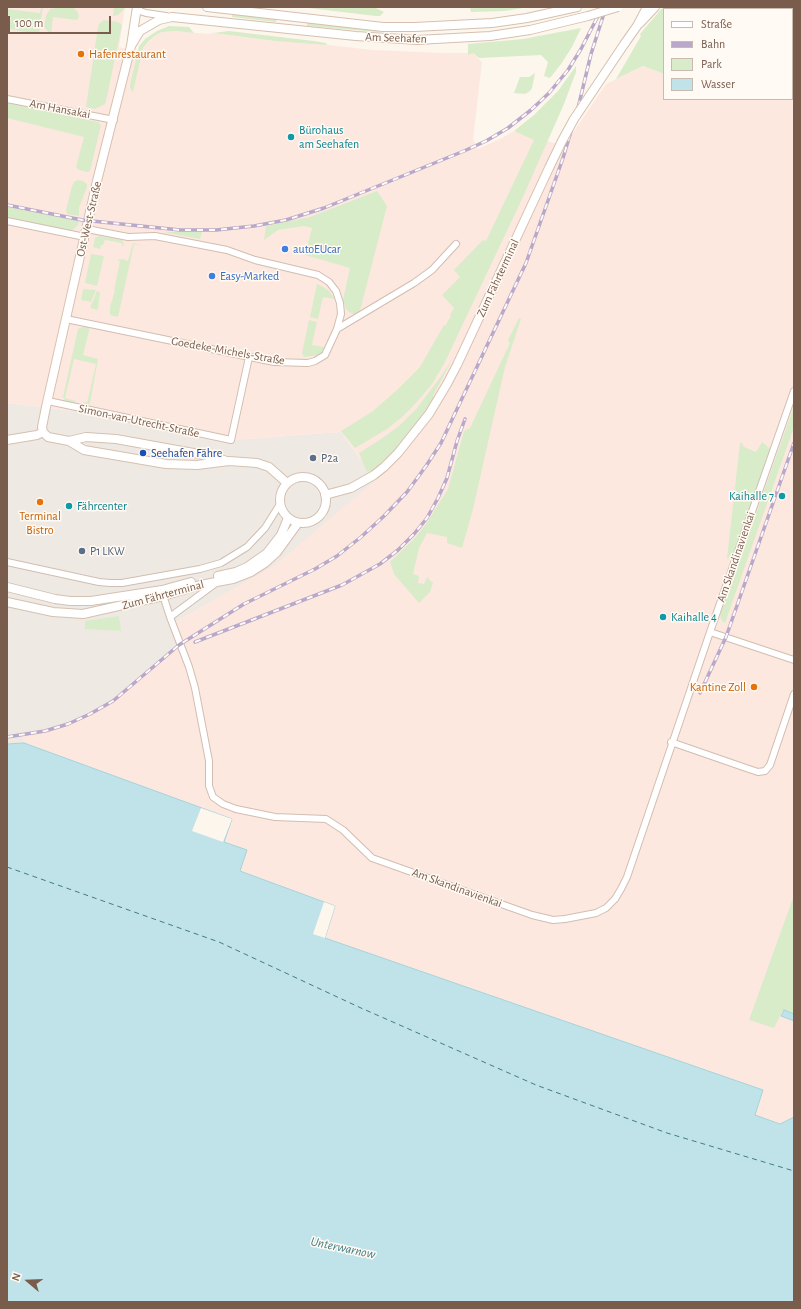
<!DOCTYPE html>
<meta charset="utf-8">
<style>
body{margin:0}
#map{position:relative;width:801px;height:1309px;overflow:hidden;background:#fdf6ec;font-family:"Alegreya Sans",sans-serif}
canvas{display:block}
.frame{position:absolute;inset:0;border:8px solid #7a5c4d;pointer-events:none}
.legend{position:absolute;left:663px;top:8px;width:130px;height:92px;box-sizing:border-box;background:#fffaf3;border:1px solid #cabbb1;margin:0;padding:5px 7px;list-style:none;font-size:12px;color:#7a5c4d}
.legend li{display:flex;align-items:center;gap:8px;height:20px}
.legend b{width:20px;border:1px solid #cabbb1}
.north{position:absolute;left:8px;top:1261px;width:40px;height:40px;-webkit-text-stroke:3px #fffaf3;paint-order:stroke;rotate:289deg;font-size:11px;font-weight:700;line-height:16px;text-align:center;color:#7a5c4d}
.north::after{content:'';display:block;margin:auto;width:14px;height:18px;background:#7a5c4d;clip-path:polygon(50% 0,100% 100%,50% 72%,0 100%)}
.scale{position:absolute;left:8px;top:16px;width:103px;height:18px;box-sizing:border-box;border:2px solid #7a5c4d;border-top:0;padding-left:5px;font-size:12px;line-height:14px;white-space:nowrap;color:#7a5c4d;-webkit-text-stroke:3px #fffaf3;paint-order:stroke}
</style>
<div id="map">
<canvas width="801" height="1309"></canvas>
<div class="frame"></div>
<ul class="legend">
<li><b style="height:5px;background:#fff"></b>Straße</li>
<li><b style="height:5px;background:#b9a8c9"></b>Bahn</li>
<li><b style="height:11px;background:#d8ecc9"></b>Park</li>
<li><b style="height:11px;background:#bfe3e8"></b>Wasser</li>
</ul>
<div class="north">N</div>
<div class="scale">100 m</div>
</div>
<script>
const ctx = document.querySelector('canvas').getContext('2d');
ctx.lineJoin = 'round';
function fill(path, color) { ctx.fillStyle = color; ctx.fill(path, 'evenodd'); }
const toPath = rows => new Path2D(rows.map(r => 'M' + r).join(''));
function stroke(path, color, width, dash) { ctx.strokeStyle = color; ctx.lineWidth = width; ctx.lineCap = dash ? 'butt' : 'round'; ctx.setLineDash(dash || []); ctx.stroke(path); }
function drawText(font, color, halo, rows, align = 'center') {
  ctx.font = font + ' "Alegreya Sans",sans-serif'; ctx.lineWidth = 3; ctx.setLineDash([]); ctx.textBaseline = 'middle'; ctx.strokeStyle = halo; ctx.fillStyle = color; for (const [text, x, y, turn = 0] of rows) {
    ctx.save(); ctx.translate(x, y); ctx.rotate((+turn || 0) * Math.PI / 180); ctx.textAlign = isNaN(turn) ? turn : align; if (halo) ctx.strokeText(text, 0, 0); ctx.fillText(text, 0, 0); ctx.restore();
  }
}
const commercial = toPath([
 [7,7,125,7,119,47,141,53,143,48,156,35,162,32,176,31,207,34,213,33,275,41,303,42,372,50,442,53,473,53,482,62,473,139,478,149,502,138,514,131,564,146,606,84,643,66,664,74,664,99,792,99,792,10,794,11,794,895,758,1001,784,1010,781,1016,794,1021,794,1117,780,1124,755,1115,763,1090,313,934,324,902,239,871,223,842,201,808,24,743,22,736,45,731,68,724,98,709,113,701,181,644,172,624,226,593,360,459,341,432,232,440,232,444,228,444,74,411,7,403],
 [705,7,772,7,785,9,705,9]
]);
const industrial = toPath([
 [7,403,74,411,228,444,232,444,232,440,341,432,360,459,362,459,367,472,371,471,377,479,275,565,172,624,181,644,113,701,83,718,68,724,45,731,22,736,24,743,7,744]
]);
const green = toPath([
 [41,7,43,7,39,34,9,29,11,18,7,14,7,9,40,13],
 [62,7,73,7,78,12,79,16,77,20,53,17,51,35,44,27,46,16,50,9],
 [114,7,126,7,118,15,113,16],
 [300,7,359,7,376,8,384,12,380,16,376,16],
 [470,7,528,7,505,11,471,12],
 [663,7,705,7,705,9,664,9,664,74,643,66,616,79,641,36,640,34],
 [232,13,277,18,276,22,232,17],
 [104,20,118,22,122,25,106,101,105,104,95,109,86,107,98,27,99,24],
 [307,22,378,29,378,32,307,26],
 [169,26,189,27,194,33,176,31,162,32,156,35,149,41,143,48,133,92,130,88,130,85,139,46,145,39,157,31],
 [581,28,572,47,561,64,550,78,544,76,548,62,541,55,479,58,473,53,468,55,468,44,523,39],
 [229,31,314,41,326,43,327,45,275,41,213,33],
 [576,66,576,72,564,104,522,199,444,364,432,384,416,403,402,417,387,429,355,448,341,431,373,411,397,390,420,367,444,325,445,326,451,316,450,315,454,308,442,295,460,277,454,270,483,240,486,241,534,140,514,131,534,115,558,91],
 [535,73,532,88,530,91,525,94,514,93,520,77,529,77],
 [7,103,98,122,101,125,90,171,87,172,79,170,76,167,84,137,7,118],
 [78,180,83,181,87,184,87,187,79,208,79,216,67,214,66,210,72,186,74,182],
 [377,191,387,206,361,307,359,313,355,315,349,312,346,309,343,300,350,268,305,255,312,228,304,226,278,230,264,240,266,226,310,217],
 [7,207,79,221,78,225,73,230,68,230,8,217,7,214],
 [163,232,202,232,200,239],
 [99,236,122,240,124,245,122,246,122,243,105,240,103,245,101,245,100,249,93,247,95,238],
 [133,243,134,243,147,247,134,244,118,317,110,315,110,307,115,290,114,290,120,261,116,260,122,259,128,261],
 [91,254,104,256,97,286,85,283],
 [317,284,325,288,329,291,335,299,323,297,318,319,310,317],
 [83,289,96,290,91,302,81,300],
 [97,291,100,292,98,310,90,308],
 [519,318,521,319,505,367,473,509,462,548,447,543,447,537,427,533,419,548,413,574,419,576,418,583,424,584,427,577,433,583,430,592,419,603,394,574,390,562,414,539,426,524,448,489,464,431,470,428,510,343,508,340],
 [309,320,317,322,312,345,324,347,321,355,304,357,302,353],
 [82,327,90,327,83,355,98,359,90,403,86,407,84,406,83,402,87,403,96,364,74,359,65,398,76,401,74,404,66,402,63,397,78,329],
 [453,358,433,396,434,397,415,427,393,453,371,471,367,472,359,453,381,439,399,426,417,408,442,375],
 [794,406,794,427,725,623,721,620,720,615],
 [762,442,773,451,734,560,727,558,740,443,742,443,744,447,756,452],
 [119,616,121,631,85,629,85,621],
 [794,895,794,1014,783,1010,774,1028,749,1020]
]);
const water = toPath([
 [24,743,232,819,224,842,247,850,240,871,335,906,325,938,763,1090,755,1115,780,1124,794,1117,794,1302,7,1302,7,744,24,743],
 [784,1010,794,1014,794,1021,781,1016,784,1010]
]);
const pier = toPath([
 [201,808,232,819,223,842,192,831],
 [324,902,335,906,325,938,313,934]
]);
const ferry = toPath([
 [7,867,219,942,361,1008,536,1085,667,1133,794,1171]
]);
const street = toPath([
 [138,7,140,11,146,13,166,16],
 [7,99,114,120],
 [7,221,85,237],
 [66,319,274,362,308,363,315,361,325,355,337,329,341,314,340,303,336,291,329,282,318,275,255,260,227,250,155,236,128,237,87,229],
 [337,329,414,283,432,270,456,244],
 [794,391,710,632,794,660],
 [48,401,231,440,249,357],
 [7,562,99,582,110,583,122,583,200,569,221,563,247,547,265,528,280,504],
 [162,592,170,617,189,667,195,688,209,761,209,786,213,797,223,804,236,809,275,817,326,819,343,830,372,858,532,915,553,920,565,919,596,913,606,908,615,899,621,889,627,877,710,632],
 [170,617,216,583],
 [671,742,746,768,758,772,765,771,770,765,794,694]
]);
const secondary = toPath([
 [207,7,383,27,415,27,492,23,527,18,577,7],
 [640,23,655,7],
 [625,43,637,26,647,7],
 [131,46,140,31,159,20,172,17,356,36,417,40,490,36,530,30,588,16],
 [43,432,42,427,46,407,97,181,131,46,137,7],
 [43,432,48,437,69,441,84,450,166,464,197,465,229,461,257,463,269,467,287,483],
 [7,440,37,435,43,432],
 [69,441,86,437,116,439,199,454,224,460],
 '280 500a23 23 0 1 1 46 0a23 23 0 1 1-46 0Z',
 [325,495,351,488,374,475,384,467,398,453,429,414,447,384,457,365,549,168],
 [218,576,236,572,247,567,267,553,281,535,288,518],
 [7,587,55,599,70,601,91,601,162,590,191,582],
 [7,602,53,612,83,614,163,596,200,585,233,579,251,572,265,563,277,552,298,523]
]);
const rail = toPath([
 [7,205,82,220,180,230,216,230,254,226,286,220,324,208,464,151,486,141,508,128,531,110,549,93,568,70,581,49,598,16],
 [195,642,342,585,380,564,398,550,414,534,427,518,438,498,447,478,457,441,465,419],
 [700,693,726,637,794,443],
 [7,737,45,731,68,724,90,714,113,701,179,645,244,604,315,569,337,556,361,537,384,516,407,492,426,466,441,443,526,263,563,158,578,108,591,54,606,7]
]);
const secondaryBridge = toPath([
 [588,16,618,7],
 [549,168,562,141,574,119,625,43]
]);
const markers = [
 [81,54,4,"#e8710a"],
 [291,137,4,"#0f9aa8"],
 [285,249,4,"#3f7fe0"],
 [212,276,4,"#3f7fe0"],
 [143,453,4,"#1a4fb4"],
 [313,458,4,"#5c6f8a"],
 [782,496,4,"#0f9aa8"],
 [40,502,4,"#e8710a"],
 [69,506,4,"#0f9aa8"],
 [82,551,4,"#5c6f8a"],
 [663,617,4,"#0f9aa8"],
 [754,687,4,"#e8710a"]
];
const streetNames = [
 ["Am Seehafen",396,38,2],
 ["Am Hansakai",60,109,11],
 ["Ost-West-Straße",89,219,-77],
 ["Zum Fährterminal",498,278,-65],
 ["Goedeke-Michels-Straße",228,351,10],
 ["Simon-van-Utrecht-Straße",139,421,12],
 ["Am Skandinavienkai",736,557,-71],
 ["Zum Fährterminal",163,595,-15],
 ["Am Skandinavienkai",457,888,20]
];
const foodNames = [
 ["Hafenrestaurant",89,54],
 ["Terminal",40,516,"center"],
 ["Bistro",40,530,"center"],
 ["Kantine Zoll",746,687,"right"]
];
const cultureNames = [
 ["Bürohaus",299,130],
 ["am Seehafen",299,144],
 ["Kaihalle 7",774,496,"right"],
 ["Fährcenter",77,506],
 ["Kaihalle 4",671,617]
];
const shopNames = [
 ["autoEUcar",293,249],
 ["Easy-Marked",220,276]
];
const transitNames = [
 ["Seehafen Fähre",151,453]
];
const serviceNames = [
 ["P2a",321,458],
 ["P1 LKW",90,551]
];
const waterNames = [
 ["Unterwarnow",343,1248,12]
];
fill(commercial, '#fde8e0');
fill(industrial, '#efe9e4');
fill(green, '#d8ecc9');
fill(water, '#bfe3e8');
stroke(water, '#a5d3da', 1);
fill(pier, '#fdf6ec');
stroke(ferry, '#437c86', 1, [5, 4]);
stroke(street, '#d1beb0', 8);
stroke(secondary, '#d6c0b0', 10);
stroke(street, '#fff', 6);
stroke(secondary, '#fff', 8);
stroke(rail, '#b9a8c9', 3.5);
stroke(rail, '#fffaf3', 2, [6]);
stroke(secondaryBridge, '#d6c0b0', 10, []);
stroke(secondaryBridge, '#fff', 8);
for (const [x, y, r, color] of markers) { const dot = new Path2D(); dot.arc(x, y, r, 0, 2 * Math.PI); ctx.fillStyle = color; ctx.fill(dot); stroke(dot, '#fffaf3', 1.5); }
drawText('12px', '#7a5c4d', '#fffaf3', streetNames);
drawText('12px', '#c56008', '#fffaf3', foodNames, 'left');
drawText('12px', '#0d838f', '#fffaf3', cultureNames, 'left');
drawText('12px', '#366cbe', '#fffaf3', shopNames, 'left');
drawText('12px', '#164399', '#fffaf3', transitNames, 'left');
drawText('12px', '#4e5e75', '#fffaf3', serviceNames, 'left');
drawText('italic 13px', '#437c86', '#fffaf3', waterNames);
</script>
